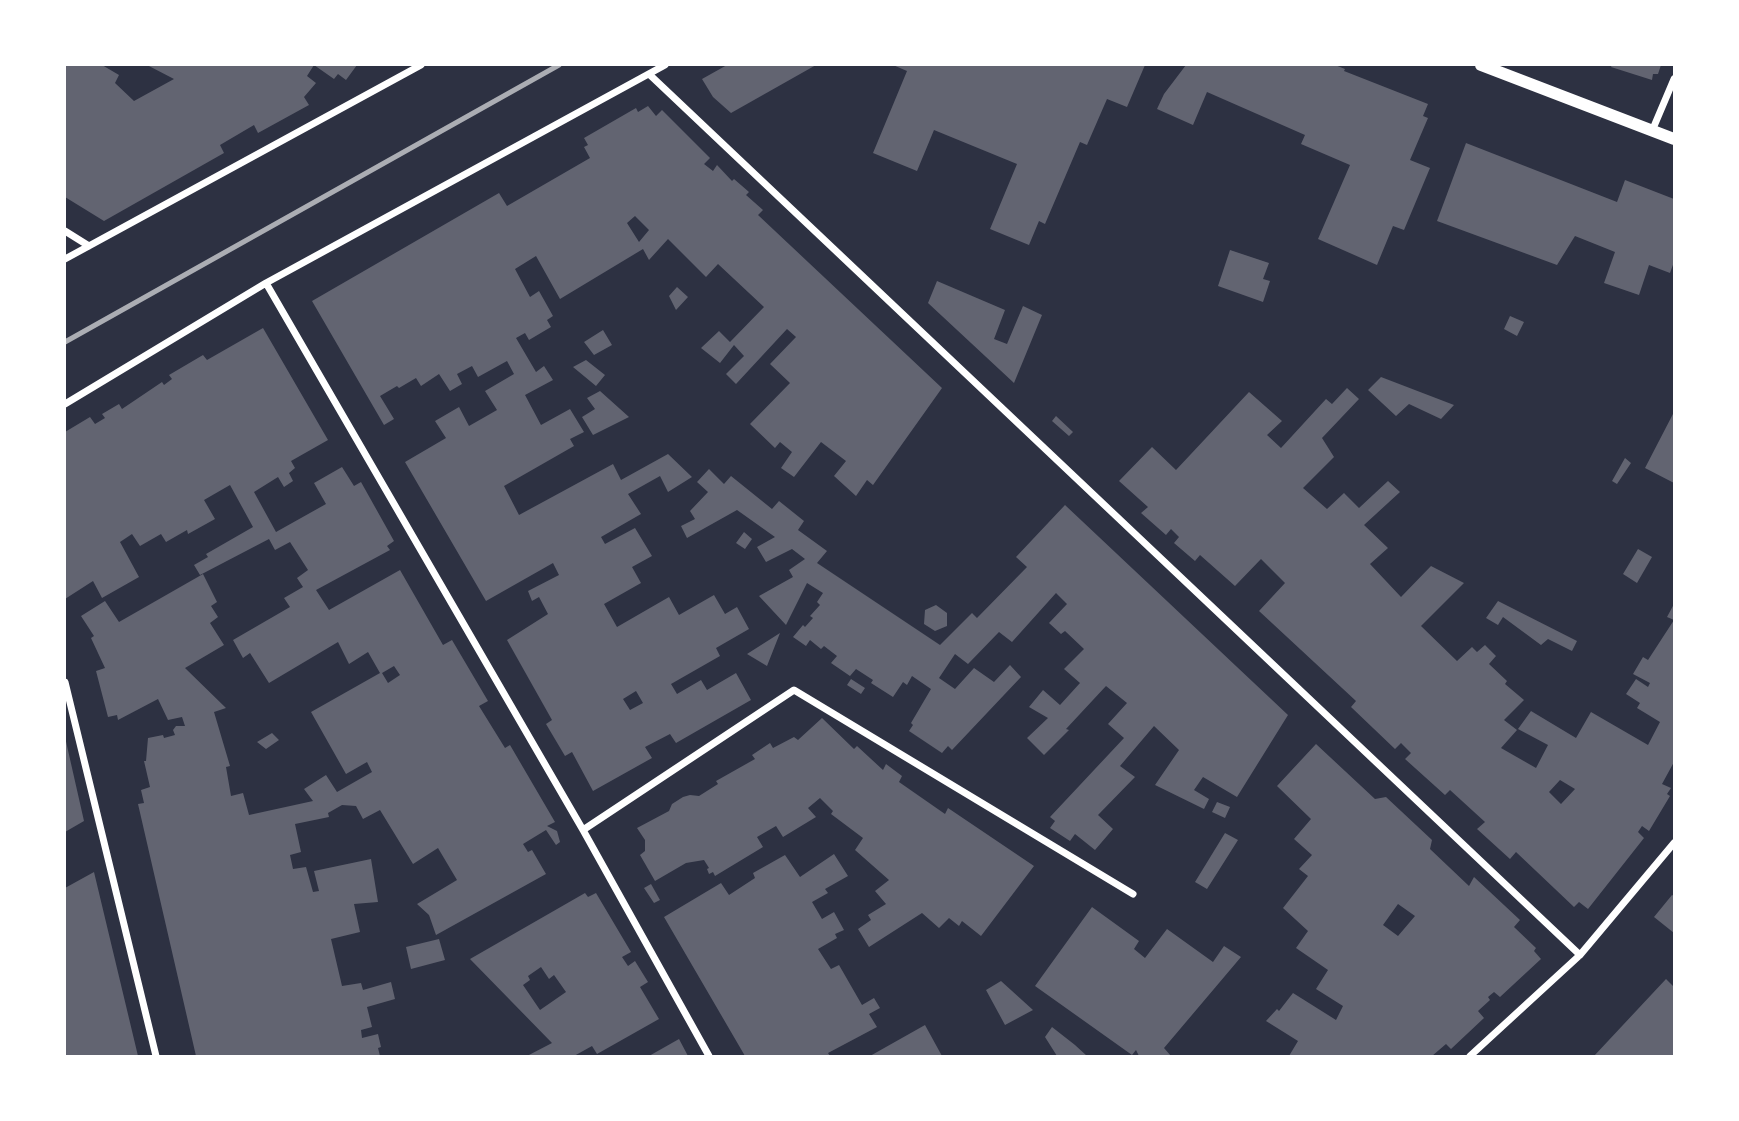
<!DOCTYPE html>
<style>
body{margin:0}
#map{position:relative;width:1739px;height:1121px;overflow:hidden;background:#2d3142;font-family:"Source Sans 3",sans-serif}
canvas{display:block}
.frame{position:absolute;inset:0;border:66px solid #fff;pointer-events:none}
</style>
<div id="map">
<canvas width="1739" height="1121"></canvas>
<div class="frame"></div>
</div>
<script>
const ctx = document.querySelector('canvas').getContext('2d');
ctx.lineJoin = 'round';
function fill(path, color) { ctx.fillStyle = color; ctx.fill(path, 'evenodd'); }
const toPath = rows => new Path2D(rows.map(r => 'M' + r).join(''));
function stroke(path, color, width, dash) { ctx.strokeStyle = color; ctx.lineWidth = width; ctx.lineCap = dash ? 'butt' : 'round'; ctx.setLineDash(dash || []); ctx.stroke(path); }
const building = toPath([
 [65,65,102,65,119,75,115,83,134,101,174,79,147,65,357,65,346,80,338,74,334,79,314,65,307,76,316,83,304,97,309,105,258,133,254,125,220,145,224,153,104,221,65,197],
 [727,65,816,65,731,113,713,97,702,79],
 [893,65,1145,65,1127,107,1107,99,1087,145,1080,142,1045,224,1039,221,1029,245,990,229,1017,164,934,130,917,171,873,153,907,71],
 [1186,65,1335,65,1345,69,1344,71,1428,104,1423,116,1428,118,1410,160,1430,168,1404,230,1393,226,1377,265,1318,239,1350,165,1301,144,1305,135,1207,92,1193,125,1157,109,1164,94],
 [1612,65,1661,65,1658,74,1653,74,1652,80,1611,67],
 [648,106,656,116,662,110,710,158,704,164,713,171,717,165,732,181,734,179,749,192,746,195,763,210,758,215,942,388,873,485,867,480,856,496,834,476,846,461,821,442,794,477,781,468,792,452,780,442,775,448,750,424,790,383,770,364,796,337,787,329,736,384,726,374,744,356,734,345,720,363,701,348,719,331,730,342,764,307,718,264,706,277,668,239,649,260,643,249,560,299,536,256,515,269,530,297,539,291,553,316,547,320,551,327,529,340,525,333,516,338,536,372,544,366,553,380,525,395,541,425,570,409,584,432,570,439,574,446,504,486,519,515,613,464,621,480,668,454,692,477,668,492,660,476,628,494,641,514,601,537,605,544,635,528,652,556,632,567,641,583,604,604,617,627,669,597,679,615,714,595,725,614,737,607,749,629,716,648,720,656,671,684,677,694,701,680,707,690,736,673,751,700,676,743,670,734,645,747,652,758,593,791,572,752,565,756,546,724,552,720,507,640,548,614,539,597,532,601,528,591,559,575,553,563,486,601,405,462,446,438,435,421,459,407,469,426,497,410,485,391,514,374,507,361,478,377,472,366,457,374,462,384,450,391,439,374,421,386,416,378,399,388,397,386,380,396,394,419,384,425,312,301,499,193,507,206,590,158,584,147,588,145,584,138,636,108,638,112],
 [635,216,649,230,639,242,627,223],
 [636,691,643,703,630,710,623,699],
 [1466,143,1617,202,1625,180,1674,199,1674,262,1670,273,1649,265,1639,295,1604,283,1615,252,1575,236,1557,265,1437,221],
 [1230,250,1269,263,1263,279,1270,281,1263,302,1218,286],
 [937,281,1005,310,994,339,1007,344,1023,306,1042,315,1014,383,928,303],
 [677,287,688,297,676,310,669,296],
 [1510,316,1524,322,1517,336,1504,329],
 [263,328,328,440,291,461,295,468,289,473,293,481,284,487,278,477,254,492,276,532,326,504,314,483,342,467,354,486,361,482,394,541,387,546,390,550,316,590,329,610,400,570,443,645,452,640,488,701,479,706,505,748,510,745,555,822,547,826,557,831,560,842,556,845,546,830,523,844,528,852,532,850,546,874,436,935,429,915,417,904,457,880,438,848,413,864,380,810,363,819,356,806,342,805,328,813,329,817,295,824,301,852,290,855,293,869,306,867,313,892,319,891,314,871,371,859,378,902,354,904,360,932,331,939,342,986,361,983,363,990,391,982,395,999,367,1007,372,1027,361,1030,362,1038,378,1034,381,1047,378,1048,380,1056,196,1056,138,804,144,803,141,790,150,787,144,761,146,761,148,738,163,735,164,738,175,735,173,730,176,726,185,726,182,717,168,720,158,699,118,720,117,715,108,717,96,671,105,668,91,638,94,636,81,616,105,601,119,622,203,574,217,602,211,606,218,617,210,623,224,645,185,668,226,708,214,712,230,766,226,767,231,796,243,793,249,815,313,801,304,789,326,775,337,792,372,772,367,762,346,774,311,712,380,673,368,652,349,664,338,642,269,683,250,653,243,658,233,640,290,607,284,598,303,587,297,578,308,570,290,542,275,550,269,539,200,575,194,565,208,557,206,554,253,527,230,485,204,500,215,519,188,534,187,530,166,542,161,534,140,546,132,534,120,542,139,577,102,598,93,581,65,599,65,432,90,417,95,424,105,418,102,414,119,404,122,409,162,382,164,385,172,379,169,375,203,355,207,360],
 [394,666,400,675,388,683,382,673],
 [603,330,612,345,594,355,584,342],
 [586,360,605,375,596,386,573,367],
 [1381,377,1454,405,1441,419,1409,404,1396,416,1368,390],
 [1347,388,1359,399,1322,438,1334,457,1303,488,1327,509,1344,493,1359,508,1388,481,1400,492,1364,525,1388,548,1370,564,1401,597,1431,566,1464,583,1421,626,1457,661,1472,647,1477,652,1485,645,1496,656,1489,664,1507,681,1505,684,1524,700,1504,720,1517,730,1501,748,1536,768,1548,745,1518,729,1531,711,1576,738,1591,712,1648,745,1660,722,1637,708,1640,703,1626,694,1636,679,1648,687,1650,683,1633,674,1643,657,1648,660,1674,620,1667,617,1674,604,1674,762,1662,784,1671,788,1667,794,1670,796,1649,831,1642,826,1638,832,1644,838,1588,909,1579,902,1574,907,1516,852,1510,859,1477,829,1485,822,1450,790,1445,795,1405,759,1411,753,1401,743,1395,749,1351,707,1356,701,1259,611,1285,583,1261,559,1235,586,1200,555,1195,561,1174,543,1179,537,1171,529,1166,535,1141,513,1148,507,1119,481,1152,447,1176,470,1249,392,1282,421,1267,435,1281,448,1326,399,1332,404],
 [1560,780,1575,789,1561,804,1549,792],
 [600,391,629,417,593,435,582,417,595,409,587,398],
 [1674,412,1674,483,1645,468],
 [1056,416,1073,432,1069,436,1052,421],
 [1625,458,1631,463,1617,484,1612,481],
 [709,469,724,484,731,476,772,509,779,501,804,521,798,530,827,551,817,563,940,645,972,613,977,618,1027,567,1016,557,1065,505,1288,715,1237,797,1203,777,1194,790,1209,799,1204,809,1155,785,1179,750,1154,726,1120,766,1135,777,1098,815,1113,829,1095,850,1075,834,1070,841,1050,828,1055,821,1050,817,1124,738,1108,724,1127,703,1106,686,1066,729,1069,730,1044,755,1027,738,1048,718,1029,707,1043,690,1060,705,1080,683,1064,669,1084,649,1065,631,1061,634,1049,623,1067,604,1056,593,1012,642,999,632,968,664,955,654,939,678,955,689,974,668,994,682,1010,665,1021,677,952,750,948,746,942,753,909,731,913,725,911,723,931,689,912,676,907,685,903,682,893,697,871,683,873,680,856,669,850,676,831,663,837,656,824,646,821,649,810,640,806,646,793,637,803,625,805,627,813,618,810,616,820,605,817,602,823,593,807,583,786,625,759,596,793,577,789,570,805,559,792,549,766,562,757,547,775,537,737,510,687,538,681,526,695,519,690,511,708,492,697,482],
 [744,532,752,539,745,549,736,543],
 [1638,549,1652,557,1637,583,1623,574],
 [1498,601,1577,641,1572,651,1548,639,1541,645,1503,617,1498,625,1486,618],
 [936,605,947,613,947,626,935,631,924,624,925,610],
 [780,633,767,666,747,654],
 [851,679,865,688,861,694,847,685],
 [822,718,854,749,857,746,883,770,886,764,902,776,899,782,945,814,948,808,1034,866,981,936,962,921,959,926,949,918,939,928,922,913,869,947,858,929,871,920,868,915,886,904,875,891,889,880,855,850,863,838,831,814,833,811,820,798,808,808,816,817,783,837,776,826,757,837,763,847,715,876,713,872,709,874,707,869,709,868,704,860,686,863,655,881,640,855,645,851,645,840,637,828,669,811,672,804,683,797,690,795,699,796,718,784,716,781,755,759,752,755,770,743,773,748,794,737,798,740],
 [272,733,279,740,266,749,257,742],
 [65,737,84,821,65,832],
 [1316,744,1375,799,1386,797,1432,840,1430,849,1469,886,1474,877,1520,920,1514,927,1536,948,1534,951,1541,959,1500,997,1494,992,1488,997,1490,1000,1478,1011,1484,1018,1451,1049,1446,1044,1432,1056,1289,1056,1298,1041,1266,1021,1277,1009,1279,1011,1293,993,1336,1020,1343,1006,1316,989,1328,970,1296,948,1308,931,1283,908,1308,876,1299,869,1312,855,1294,839,1311,819,1277,786],
 [1398,904,1415,916,1398,936,1383,925],
 [1217,802,1230,807,1225,818,1212,812],
 [1225,833,1238,840,1207,889,1195,882],
 [834,854,848,876,825,889,828,893,812,902,822,919,834,912,844,930,835,934,837,938,818,949,831,969,839,965,862,1005,874,998,880,1008,869,1014,877,1027,828,1053,830,1056,745,1056,664,917,721,883,729,895,755,878,753,873,785,855,800,877],
 [94,872,138,1056,65,1056,65,888],
 [651,884,660,900,654,903,644,888],
 [585,893,588,897,596,893,631,952,622,957,628,966,635,961,648,982,640,987,659,1019,597,1054,592,1046,574,1056,527,1056,552,1043,470,959],
 [541,967,549,979,554,975,566,992,540,1010,523,985,530,980,528,976],
 [1672,895,1674,896,1674,933,1654,917],
 [1092,907,1139,941,1134,949,1145,958,1167,929,1213,962,1224,946,1241,957,1164,1048,1171,1056,1139,1056,1136,1050,1132,1055,1035,986],
 [439,939,445,960,411,969,406,947],
 [1666,979,1674,987,1674,1056,1594,1056],
 [1001,981,1033,1010,1005,1025,986,990],
 [925,1025,942,1056,870,1056],
 [1052,1027,1075,1045,1087,1056,1057,1056,1045,1037],
 [679,1039,688,1056,649,1056]
]);
const minor = toPath([
 [650,75,1580,955],
 [1652,131,1674,79],
 [65,231,89,246],
 [65,259,421,65],
 [266,283,583,830,709,1056],
 [65,404,266,283,665,65],
 [65,682,156,1056],
 [583,830,794,690,1133,894],
 [1470,1056,1580,955,1674,843]
]);
const tertiary = toPath([
 [1481,65,1674,139]
]);
const rail = toPath([
 [65,342,559,65]
]);
fill(building, '#626471');
stroke(minor, '#fff', 7);
stroke(tertiary, '#fff', 12);
stroke(rail, '#abadb3', 5);
</script>
